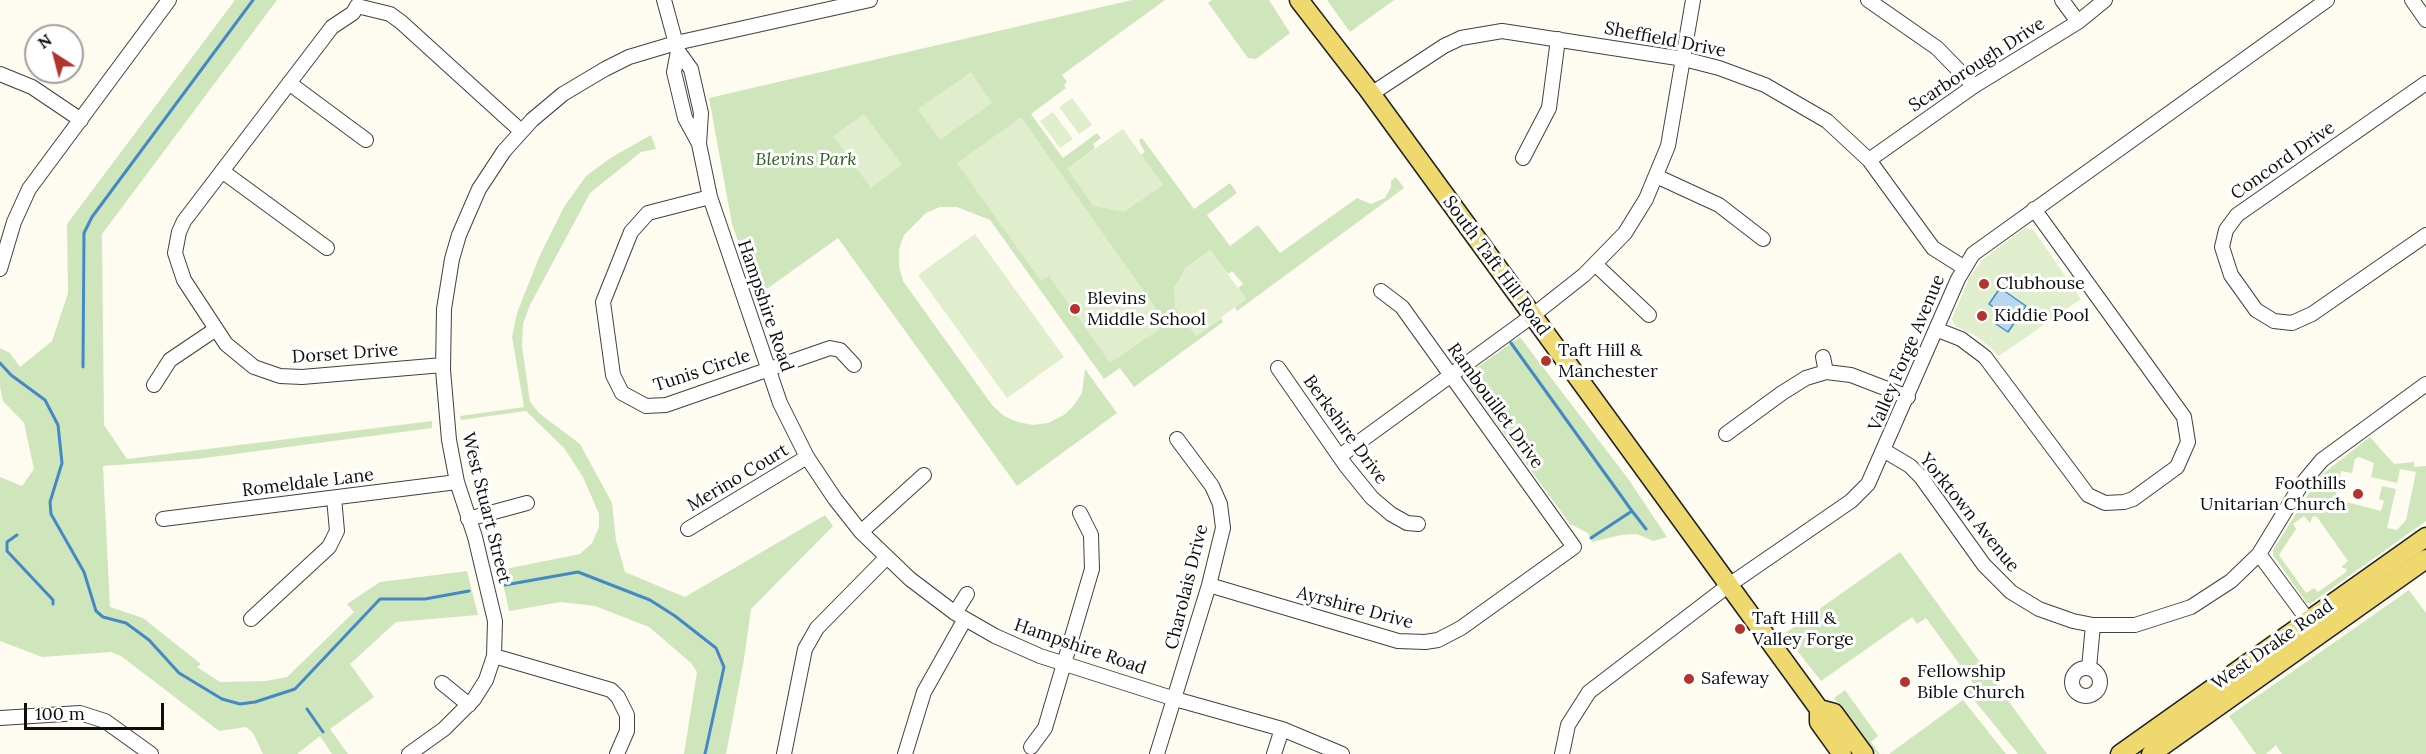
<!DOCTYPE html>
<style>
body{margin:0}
#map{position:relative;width:2426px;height:754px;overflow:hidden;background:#fefcf0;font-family:Lora,serif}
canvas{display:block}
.north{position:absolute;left:24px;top:24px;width:60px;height:60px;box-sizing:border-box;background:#fff;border:2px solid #9f9f9f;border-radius:50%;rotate:324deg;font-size:16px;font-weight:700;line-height:24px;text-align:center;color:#0e0e0e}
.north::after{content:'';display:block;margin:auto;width:21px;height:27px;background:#b5332f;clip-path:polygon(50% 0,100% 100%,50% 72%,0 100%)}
.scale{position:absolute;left:24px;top:703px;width:140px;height:27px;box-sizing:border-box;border:3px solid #0e0e0e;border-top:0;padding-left:8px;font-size:18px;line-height:21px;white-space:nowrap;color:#0e0e0e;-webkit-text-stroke:4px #fff;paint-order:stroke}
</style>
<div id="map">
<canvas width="2426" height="754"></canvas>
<div class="north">N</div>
<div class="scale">100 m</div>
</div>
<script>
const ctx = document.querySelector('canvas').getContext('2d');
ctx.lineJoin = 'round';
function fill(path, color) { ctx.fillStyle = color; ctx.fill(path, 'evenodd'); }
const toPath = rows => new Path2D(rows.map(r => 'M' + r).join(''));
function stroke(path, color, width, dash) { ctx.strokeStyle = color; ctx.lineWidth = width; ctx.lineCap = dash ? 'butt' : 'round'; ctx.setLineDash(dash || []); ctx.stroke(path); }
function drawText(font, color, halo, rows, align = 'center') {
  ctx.font = font + ' Lora,serif'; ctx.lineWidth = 6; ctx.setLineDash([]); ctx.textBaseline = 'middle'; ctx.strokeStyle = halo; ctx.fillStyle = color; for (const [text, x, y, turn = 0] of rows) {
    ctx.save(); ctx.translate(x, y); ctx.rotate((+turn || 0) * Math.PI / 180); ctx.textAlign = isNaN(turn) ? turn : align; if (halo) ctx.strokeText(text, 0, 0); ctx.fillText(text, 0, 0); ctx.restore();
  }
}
const green = toPath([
 [235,0,277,0,102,234,104,425,127,459,432,421,432,428,197,459,103,466,110,607,143,618,201,664,197,667,220,682,266,681,287,677,354,612,347,604,380,582,467,571,478,615,396,622,350,664,374,697,330,729,348,754,332,754,320,736,297,754,263,754,253,733,246,727,219,731,121,656,111,652,42,657,0,641,0,477,22,486,34,469,24,423,3,401,0,387,0,348,10,353,20,367,52,341,68,293,67,224],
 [1132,0,1165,0,1062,75,1067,82,1064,85,1066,88,1031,114,1063,158,1097,133,1101,138,1093,144,1095,148,1067,169,1162,185,1141,155,1145,152,1140,144,1139,140,1142,138,1194,209,1230,183,1237,193,1207,215,1230,246,1258,225,1280,253,1357,198,1371,204,1385,198,1391,187,1391,181,1396,177,1404,188,1237,311,1235,307,1246,299,1238,288,1243,284,1232,271,1228,274,1210,250,1186,268,1174,288,1196,336,1221,318,1223,322,1134,387,1120,368,1104,379,990,220,957,207,940,207,926,213,904,235,899,249,899,266,903,281,992,405,1004,416,1018,422,1033,425,1048,423,1064,415,1074,405,1082,393,1085,369,1117,413,1017,486,838,238,757,296,732,224,709,98],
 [1212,0,1269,0,1290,33,1256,59,1248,58,1208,3],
 [1327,0,1394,0,1350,32],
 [651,135,656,149,641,152,590,193,530,305,523,324,522,346,530,402,539,413,580,444,612,503,616,540,625,572,685,597,825,515,833,526,751,609,744,659,726,754,684,754,697,672,691,663,649,627,595,606,561,602,509,611,500,570,580,554,592,543,599,527,599,514,583,477,564,448,526,411,461,420,460,416,524,407,512,337,517,313,540,255,564,207,586,176,612,157],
 [1520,337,1629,480,1667,537,1653,541,1637,534,1621,535,1592,542,1588,533,1570,524,1468,384,1468,374],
 [2370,437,2394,464,2414,462,2414,467,2426,466,2426,521,2310,604,2306,602,2273,555,2273,550,2320,476],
 [2359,457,2374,463,2371,477,2397,483,2400,469,2416,472,2406,520,2397,530,2387,528,2396,489,2382,486,2379,499,2384,501,2381,511,2335,499,2341,471,2352,473,2355,459],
 [2304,516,2310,523,2313,516,2317,517,2348,561,2341,567,2347,569,2346,572,2318,592,2314,588,2306,593,2279,555,2296,529,2293,524],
 [1900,552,2047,754,2018,754,1965,689,1973,683,1926,618,1917,624,1912,617,1821,681,1784,634],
 [2409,590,2426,613,2426,754,2282,754,2276,745,2266,754,2256,754,2229,716],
 [1845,690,1878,736,1871,742,1880,754,1877,754,1834,698],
 [1963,700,2006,754,1889,754]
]);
const pitch = toPath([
 [971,72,992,103,940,140,918,109],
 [1072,98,1092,125,1079,134,1059,107],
 [1053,112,1073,139,1060,148,1040,121],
 [864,114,902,165,871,188,833,136],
 [1021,117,1167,324,1110,363,1049,276,1041,281,957,163],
 [1123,129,1163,185,1124,212,1093,206,1067,168],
 [2025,228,2033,229,2081,299,1999,356,1978,337,1955,326,1952,319,1969,278,1982,260],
 [975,234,1064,357,1007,398,918,275],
 [1210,250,1246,299,1196,336,1175,308,1174,288,1186,268]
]);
const water = toPath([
 [2000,288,2026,306,2008,332,1996,324,2003,314,1989,304,2000,288]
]);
const stream = toPath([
 [1511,343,1632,511],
 [0,363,11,375,45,400,58,425,62,463,50,502,51,514,84,572,96,611,103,617,126,623,149,640,179,673,222,699,240,704,255,702,295,689,380,599,425,599,469,591],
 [83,367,84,233,92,217,253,0],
 [17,535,7,542,7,551,53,600,53,604],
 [1591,538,1632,511,1646,529],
 [505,585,578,572,650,600,675,616,716,648,724,667,705,754],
 [307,709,323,732]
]);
const minor = toPath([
 [664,0,678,51,691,69,701,113,699,144,710,197,780,403,807,457,835,499,861,532,910,579,955,613,995,636,1040,656,1175,699,1282,729,1342,754],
 [1868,0,1937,48,1974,86],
 [2062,0,2078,22],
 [2412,0,2426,20],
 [678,51,674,72,685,118,698,142],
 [0,74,32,87,81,120],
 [289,83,366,140],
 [2426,83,2237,215,2226,230,2222,247,2231,275,2256,310,2274,321,2292,323,2312,314,2426,235],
 [1371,94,1444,46,1461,38,1502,31,1684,59,1719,68,1765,85,1827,121,1869,160,1933,248,1963,267],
 [1523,158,1549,108,1558,39],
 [1869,160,1974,86,2078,22,2105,0],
 [222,171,327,248],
 [1656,176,1719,205,1763,239],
 [710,197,648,213,631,232,603,302,613,375,622,393,646,406,666,405,830,348,840,350,854,365],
 [1595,264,1649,315],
 [0,269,14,222,29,189,169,0],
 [1938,330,1961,339,1985,357,2088,495,2105,503,2124,502,2133,499,2177,467,2188,442,2184,417,2034,209],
 [1823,357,1826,372],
 [443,365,302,377,280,376,254,367,226,344,184,280,175,253,179,232,184,221,332,27,353,13,357,6,390,14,401,22,521,131],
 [1278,368,1346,466,1372,498,1391,514,1407,523,1418,524],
 [154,385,170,360,216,329],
 [1726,434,1782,393,1806,378,1826,372,1851,375,1908,397],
 [1885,451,1910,466,1921,477,1984,565,2011,592,2039,609,2073,621,2093,625,2135,625,2191,607,2231,581,2259,554,2301,485,2322,460,2426,384],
 [1340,456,1532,316,1584,275,1625,233,1646,199,1668,146,1693,0],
 [163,519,457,482],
 [468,519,527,503],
 [688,529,807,457],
 [861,532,924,475],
 [2259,554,2313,627],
 [1209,585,1398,641,1425,642,1438,640,1461,628,1574,547,1402,307,1381,291],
 [955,613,967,594],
 [251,619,329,547,337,531,334,498],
 [494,656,611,690,618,697,627,715,627,731,617,754],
 '2072 682a14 14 0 1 1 28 0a14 14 0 1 1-28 0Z',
 [2089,668,2093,625],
 [442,683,469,705],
 [0,718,80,713,105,721,151,754],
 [1031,747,1045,728,1092,569,1091,535,1080,513],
 [409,754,444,729,474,699,486,680,494,656,495,621,475,537,457,482,449,440,443,370,444,309,452,259,459,235,479,189,504,151,532,120,563,94,605,69,629,57,676,43,870,0],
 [784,754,805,649,817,628,886,558],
 [905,754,924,692,965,619],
 [1157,754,1209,585,1223,528,1220,504,1212,486,1177,439],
 [1274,754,1282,729],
 [1562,754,1568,725,1589,692,1729,585,1851,501,1868,484,1958,279,1973,254,2327,0]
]);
const major = toPath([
 [1299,0,1367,88,1819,709,1819,722,1842,754],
 [1819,709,1834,713,1864,754],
 [2120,754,2426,537],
 [2151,754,2426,559]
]);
const markers = [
 [1984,284,6,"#b5332f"],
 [1075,309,6,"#b5332f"],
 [1982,316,6,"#b5332f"],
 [1546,361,6,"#b5332f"],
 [2358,494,6,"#b5332f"],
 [1740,629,6,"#b5332f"],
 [1689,679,6,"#b5332f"],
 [1905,682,6,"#b5332f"]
];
const streetNames = [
 ["Sheffield Drive",1665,40,11],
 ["Scarborough Drive",1977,65,-33],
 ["Concord Drive",2283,161,-35],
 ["South Taft Hill Road",1496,266,54],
 ["Hampshire Road",765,306,71],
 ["Valley Forge Avenue",1907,353,-67],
 ["Dorset Drive",345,354,-4],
 ["Tunis Circle",702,371,-18],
 ["Rambouillet Drive",1495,406,54],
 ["Berkshire Drive",1345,430,54],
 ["Merino Court",738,478,-31],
 ["Romeldale Lane",308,483,-7],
 ["West Stuart Street",486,508,76],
 ["Yorktown Avenue",1969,513,51],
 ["Charolais Drive",1187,587,-76],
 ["Ayrshire Drive",1355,608,15],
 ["West Drake Road",2273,645,-35],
 ["Hampshire Road",1080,647,19]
];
const parkNames = [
 ["Blevins Park",806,160]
];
const poiNames = [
 ["Clubhouse",1996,284],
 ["Blevins",1087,299],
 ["Middle School",1087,320],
 ["Kiddie Pool",1994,316],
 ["Taft Hill &",1558,351],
 ["Manchester",1558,372],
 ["Foothills",2346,484,"right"],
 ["Unitarian Church",2346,505,"right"],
 ["Taft Hill &",1752,619],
 ["Valley Forge",1752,640],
 ["Fellowship",1917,672],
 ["Bible Church",1917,693],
 ["Safeway",1701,679]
];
fill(green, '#cfe6bc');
fill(pitch, '#e0eecd');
fill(water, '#b8d8f2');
stroke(water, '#4488c4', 1.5);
stroke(stream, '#4488c4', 3);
stroke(minor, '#414141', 16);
stroke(major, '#1f1f1f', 21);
stroke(minor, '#fff', 14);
stroke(major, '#efd96f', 18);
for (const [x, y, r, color] of markers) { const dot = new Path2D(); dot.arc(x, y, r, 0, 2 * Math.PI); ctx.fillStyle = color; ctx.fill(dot); stroke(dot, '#fff', 2); }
drawText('18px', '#0e0e0e', '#fff', streetNames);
drawText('italic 18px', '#2b6223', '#fff', parkNames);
drawText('18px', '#0e0e0e', '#fff', poiNames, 'left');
</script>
